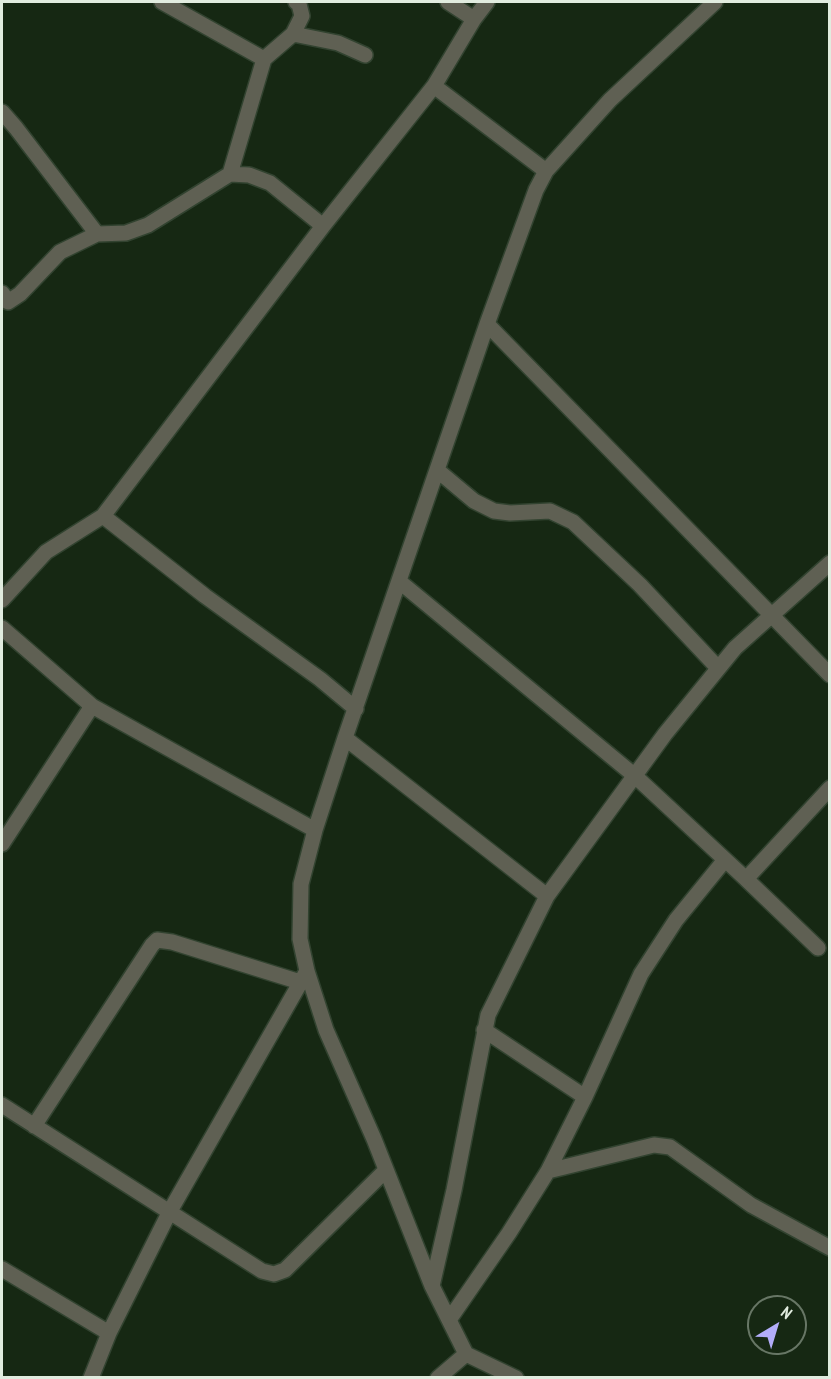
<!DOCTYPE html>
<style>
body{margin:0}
#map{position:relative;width:831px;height:1379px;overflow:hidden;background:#162813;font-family:"PT Sans Narrow",sans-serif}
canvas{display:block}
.frame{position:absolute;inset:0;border:3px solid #e1ecdf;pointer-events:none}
.north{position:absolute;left:747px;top:1295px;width:60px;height:60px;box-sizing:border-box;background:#162813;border:2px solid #677665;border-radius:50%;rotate:38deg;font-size:16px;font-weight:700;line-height:24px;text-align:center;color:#e1ecdf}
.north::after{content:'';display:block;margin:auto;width:21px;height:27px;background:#b2adf9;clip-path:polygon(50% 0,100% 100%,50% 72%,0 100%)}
</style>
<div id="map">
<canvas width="831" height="1379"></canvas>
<div class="frame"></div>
<div class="north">N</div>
</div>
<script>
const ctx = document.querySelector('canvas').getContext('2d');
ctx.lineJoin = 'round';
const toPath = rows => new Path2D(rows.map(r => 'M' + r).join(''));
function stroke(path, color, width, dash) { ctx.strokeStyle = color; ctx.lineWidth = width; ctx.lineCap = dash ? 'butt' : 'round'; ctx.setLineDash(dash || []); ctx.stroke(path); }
const street = toPath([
 [162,2,264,59],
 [474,19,487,2],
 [293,34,338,43,365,55],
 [434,86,474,19,448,2],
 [2,112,16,128,97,234],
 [230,174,264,59,293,34,302,16,299,4,296,2],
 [2,293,8,302,20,294,60,252,97,234,126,233,148,225,230,174,249,175,270,183,323,226],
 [487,324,830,675],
 [437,470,474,501,494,511,510,513,550,511,573,522,640,585,718,668],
 [103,516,205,596,320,679,356,709],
 [400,582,635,776,746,879,830,788],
 [2,600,46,552,103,516,323,226,434,86,546,171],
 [2,628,92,706,2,844],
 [92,706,315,830],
 [345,738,547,896],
 [746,879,818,948],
 [484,1030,585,1097],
 [2,1105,262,1271,274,1274,285,1270,386,1170],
 [34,1126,152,945,157,940,172,942,300,982],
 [548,1171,585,1097,641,974,676,920,724,861],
 [2,1269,109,1333],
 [432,1286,454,1190,488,1015,547,896,665,734,735,648,830,563],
 [449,1320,509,1233,548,1171,654,1145,670,1147,751,1205,830,1248],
 [91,1378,109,1333,170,1211,307,971],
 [438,1378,466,1354],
 [516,1378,466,1354,432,1286,374,1139,326,1030,307,971,300,939,301,884,315,830,345,738,487,324,536,190,546,171,610,100,715,2]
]);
stroke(street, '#324330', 18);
stroke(street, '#5f6053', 15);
</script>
